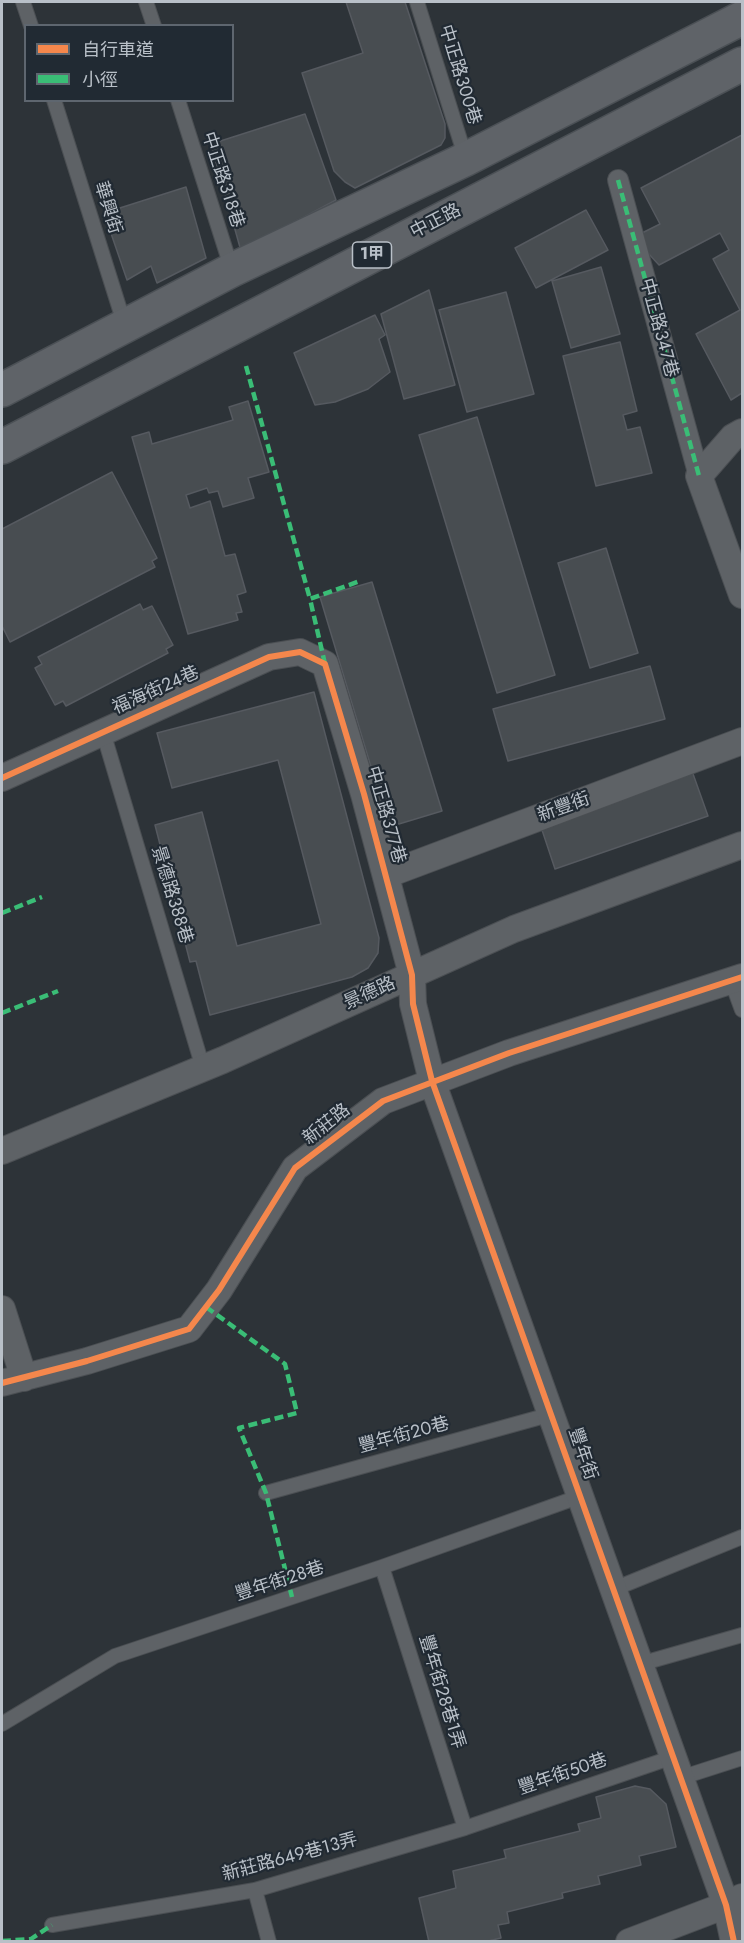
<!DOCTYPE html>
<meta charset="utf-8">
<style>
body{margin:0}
#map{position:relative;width:744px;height:1943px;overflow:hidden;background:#2d3338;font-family:Jost,"Noto Sans TC",sans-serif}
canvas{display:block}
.frame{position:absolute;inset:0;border:3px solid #b9c0c8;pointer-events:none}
.legend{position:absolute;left:24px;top:24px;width:210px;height:78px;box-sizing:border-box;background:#212a33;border:2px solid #5e666f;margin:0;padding:8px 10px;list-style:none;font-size:18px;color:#b9c0c8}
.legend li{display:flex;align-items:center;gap:12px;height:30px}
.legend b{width:30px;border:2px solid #5e666f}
</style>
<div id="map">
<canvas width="744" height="1943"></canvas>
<div class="frame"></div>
<ul class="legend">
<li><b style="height:8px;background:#f5874c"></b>自行車道</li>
<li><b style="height:8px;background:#3abd76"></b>小徑</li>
</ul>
</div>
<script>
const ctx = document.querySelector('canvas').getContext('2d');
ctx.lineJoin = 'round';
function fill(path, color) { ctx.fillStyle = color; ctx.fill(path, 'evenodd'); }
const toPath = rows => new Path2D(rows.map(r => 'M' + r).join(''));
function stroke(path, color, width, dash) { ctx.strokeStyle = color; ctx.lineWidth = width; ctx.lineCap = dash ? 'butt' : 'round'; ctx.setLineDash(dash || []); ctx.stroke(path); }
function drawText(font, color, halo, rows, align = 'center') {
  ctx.font = font + ' Jost,"Noto Sans TC",sans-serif'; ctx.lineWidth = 4.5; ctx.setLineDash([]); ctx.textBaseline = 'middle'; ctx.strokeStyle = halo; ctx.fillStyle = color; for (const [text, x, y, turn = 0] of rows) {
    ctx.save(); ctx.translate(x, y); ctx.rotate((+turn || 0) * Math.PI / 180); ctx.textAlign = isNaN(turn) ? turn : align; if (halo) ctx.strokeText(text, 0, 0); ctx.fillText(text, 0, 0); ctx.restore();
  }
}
const building = toPath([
 [346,2,405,2,445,124,445,138,441,145,355,188,345,182,334,171,302,73,363,53,346,2],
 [305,114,336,200,241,251,211,144,305,114],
 [742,135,742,393,731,400,696,334,740,310,713,259,729,250,720,233,659,265,647,252,642,233,660,224,641,188,742,135],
 [186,187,206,258,157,283,151,266,127,280,104,213,186,187],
 [586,210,608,250,536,288,515,248,586,210],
 [601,267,620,334,571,348,552,281,601,267],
 [429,290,455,385,404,399,381,314,429,290],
 [506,292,534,394,467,412,439,310,506,292],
 [375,315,385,335,379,339,390,372,368,389,335,402,315,405,294,353,375,315],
 [620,342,637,411,623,415,627,430,640,427,652,473,596,486,563,356,620,342],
 [248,401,269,472,248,478,254,498,223,507,218,491,209,493,207,488,186,495,190,508,210,501,225,556,235,554,246,592,237,595,242,612,236,613,238,620,188,634,132,437,149,432,152,444,233,420,229,407,248,401],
 [477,417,555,675,497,693,419,435,477,417],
 [112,472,157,558,152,561,155,567,10,642,2,626,2,529,112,472],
 [606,548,638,653,590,668,558,563,606,548],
 [372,582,442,811,389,827,320,597,372,582],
 [140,604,143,610,152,606,173,645,166,649,168,653,66,706,63,701,55,705,35,668,42,664,38,657,140,604],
 [650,666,665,719,508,761,493,709,650,666],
 [314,692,379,938,378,953,368,968,352,977,210,1015,196,961,190,962,155,825,202,812,237,946,321,924,278,760,172,788,157,733,314,692],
 [692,771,708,816,555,869,540,824,692,771],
 [635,1786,650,1789,666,1804,676,1847,639,1856,641,1865,598,1876,600,1884,562,1893,563,1898,507,1912,509,1923,498,1925,501,1938,484,1942,429,1942,419,1898,456,1888,453,1871,506,1858,504,1850,580,1831,578,1824,601,1818,596,1797,635,1786]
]);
const service = toPath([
 [23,2,31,26],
 [146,2,154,26],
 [417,2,466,159],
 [54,100,125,326],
 [178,100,232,270],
 [103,732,203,1068],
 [731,980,742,1010],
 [266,1493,552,1414],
 [382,1567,465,1828],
 [614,1589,742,1537],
 [640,1664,742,1635],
 [2,1724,115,1656,382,1567,581,1496],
 [680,1778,742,1758],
 [255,1890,269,1942],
 [52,1925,255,1890,465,1828,673,1757]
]);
const pedestrian = toPath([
 [618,180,699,476]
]);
const minor = toPath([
 [742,432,733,437,699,476,742,595],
 [2,778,269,657,300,652,325,664,364,794,412,975,413,1004,432,1081,726,1905,734,1942],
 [386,875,742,741],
 [2,1151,223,1060,514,929,742,845],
 [2,1309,24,1378],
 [2,1383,87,1361,189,1329,219,1290,295,1168,383,1101,509,1053,742,977],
 [629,1942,726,1905,742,1897]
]);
const primary = toPath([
 [2,390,232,270,466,159,742,18],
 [2,447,742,64]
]);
const quiet = toPath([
 [618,180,699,476],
 [246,366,310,599],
 [325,664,310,599,360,581],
 [2,913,42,897],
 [2,1013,58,991],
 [206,1307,285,1364,297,1413,239,1428,266,1493,292,1597],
 [2,1941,31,1939,52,1925]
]);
const cycleway = toPath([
 [2,778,269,657,300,652,325,664,364,794,412,975,413,1004,432,1081,726,1905,734,1942],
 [2,1383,87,1361,189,1329,219,1290,295,1168,383,1101,509,1053,742,977]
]);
const shields = [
 [372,255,39]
];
const shieldNames = [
 ["1甲",372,255]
];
const streetNames = [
 ["中正路300巷",459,75,73],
 ["中正路318巷",222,180,72],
 ["華興街",107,208,73],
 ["中正路",436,222,-27],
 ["中正路347巷",658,328,75],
 ["福海街24巷",156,691,-24],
 ["新豐街",564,808,-20],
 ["中正路377巷",385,815,74],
 ["景德路388巷",171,895,73],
 ["景德路",370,994,-24],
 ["新莊路",327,1125,-38],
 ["豐年街20巷",404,1436,-15],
 ["豐年街",582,1454,71],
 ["豐年街28巷",280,1582,-18],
 ["豐年街28巷1弄",441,1692,73],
 ["豐年街50巷",563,1775,-19],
 ["新莊路649巷13弄",290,1858,-15]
];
fill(building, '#484d51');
stroke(building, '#565a60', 1.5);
stroke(service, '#4b4f53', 16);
stroke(pedestrian, '#4b4f53', 22);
stroke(minor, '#4b4f53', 28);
stroke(primary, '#4b5055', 36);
stroke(service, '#5e6266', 14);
stroke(pedestrian, '#5e6266', 20);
stroke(minor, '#5e6266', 26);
stroke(primary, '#5f6368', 33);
stroke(quiet, '#3abd76', 4.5, [9, 4.5]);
stroke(cycleway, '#f5874c', 6);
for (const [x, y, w] of shields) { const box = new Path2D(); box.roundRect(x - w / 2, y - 13, w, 26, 4.5); ctx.fillStyle = '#212a33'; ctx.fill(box); stroke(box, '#b9c0c8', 1.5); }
drawText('bold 16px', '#b9c0c8', null, shieldNames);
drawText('18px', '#b9c0c8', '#212a33', streetNames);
</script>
